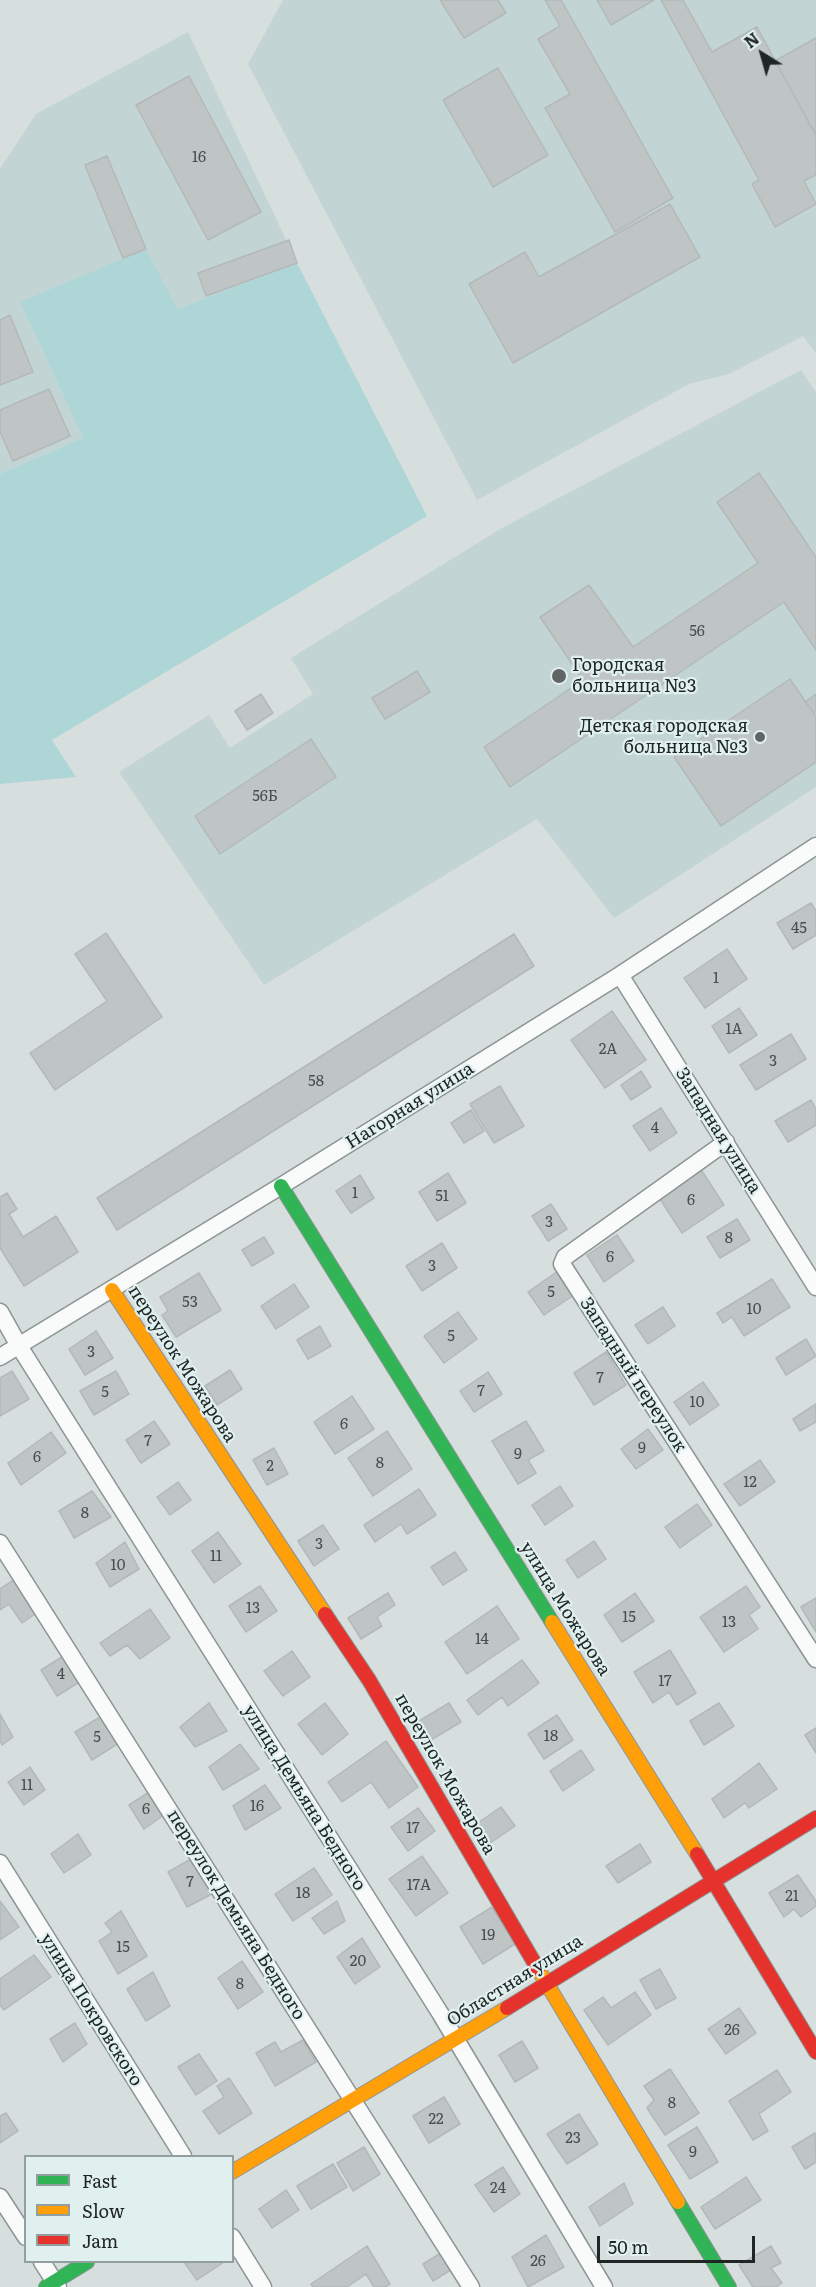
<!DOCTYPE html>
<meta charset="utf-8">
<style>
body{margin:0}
#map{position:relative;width:816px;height:2287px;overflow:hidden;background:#d6dede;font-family:Literata,serif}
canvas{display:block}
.legend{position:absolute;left:24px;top:2155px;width:210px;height:108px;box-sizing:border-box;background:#e0f0ef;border:2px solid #939f9f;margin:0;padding:8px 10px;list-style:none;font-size:18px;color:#202626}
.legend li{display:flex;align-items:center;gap:12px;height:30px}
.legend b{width:30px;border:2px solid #939f9f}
.north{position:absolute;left:732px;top:24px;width:60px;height:60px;-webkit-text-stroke:4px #e0f0ef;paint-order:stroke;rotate:323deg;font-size:16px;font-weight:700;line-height:24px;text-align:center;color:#202626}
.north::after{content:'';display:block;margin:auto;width:21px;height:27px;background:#202626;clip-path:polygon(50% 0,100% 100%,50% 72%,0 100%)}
.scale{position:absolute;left:597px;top:2236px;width:158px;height:27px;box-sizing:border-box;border:3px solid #202626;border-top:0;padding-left:8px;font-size:18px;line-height:21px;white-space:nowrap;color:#202626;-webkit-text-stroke:4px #e0f0ef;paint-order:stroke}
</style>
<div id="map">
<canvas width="816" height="2287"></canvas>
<ul class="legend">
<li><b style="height:8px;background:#30b455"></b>Fast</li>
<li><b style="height:8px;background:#ff9f0a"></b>Slow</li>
<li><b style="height:8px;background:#e5322d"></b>Jam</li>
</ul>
<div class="north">N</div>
<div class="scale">50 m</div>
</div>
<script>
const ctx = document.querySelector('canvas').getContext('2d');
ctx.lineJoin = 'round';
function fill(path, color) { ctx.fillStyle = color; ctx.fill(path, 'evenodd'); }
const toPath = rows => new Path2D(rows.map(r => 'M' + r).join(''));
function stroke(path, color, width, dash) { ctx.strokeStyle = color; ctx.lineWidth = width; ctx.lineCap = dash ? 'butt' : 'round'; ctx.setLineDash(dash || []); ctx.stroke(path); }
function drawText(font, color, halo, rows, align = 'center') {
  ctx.font = font + ' Literata,serif'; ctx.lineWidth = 4.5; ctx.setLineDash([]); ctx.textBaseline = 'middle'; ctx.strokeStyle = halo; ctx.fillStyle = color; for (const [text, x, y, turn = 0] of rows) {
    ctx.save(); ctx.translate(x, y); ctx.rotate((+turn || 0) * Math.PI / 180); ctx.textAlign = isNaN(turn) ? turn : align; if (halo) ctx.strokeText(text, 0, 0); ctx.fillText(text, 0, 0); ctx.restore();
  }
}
const built = toPath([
 [283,0,816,0,816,353,803,336,729,374,689,384,477,500,248,64],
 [188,32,297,263,177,309,20,302,83,438,0,474,0,169,36,114],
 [801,370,816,392,816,787,614,918,537,819,264,985,119,772,209,715,230,748,313,694,291,658,502,528]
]);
const green = toPath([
 [146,249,177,309,297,263,427,516,52,740,76,777,0,784,0,474,83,438,20,302]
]);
const building = toPath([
 [440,0,498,0,506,13,464,38,440,0],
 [545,0,561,0,673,198,615,232,545,108,570,94,538,39,560,26,545,0],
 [597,0,654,0,611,25,597,0],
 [661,0,683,0,712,52,757,27,816,136,816,175,804,181,816,204,775,227,752,184,759,180,661,0],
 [816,38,816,135,775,61,816,38],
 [498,68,548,155,493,187,443,100,498,68],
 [189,76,261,212,208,240,136,105,189,76],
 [107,156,146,249,123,258,85,165,107,156],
 [670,204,700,257,513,363,469,284,525,252,539,277,670,204],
 [289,240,297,263,206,296,198,273,289,240],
 [10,315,33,372,0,385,0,320,10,315],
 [49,389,70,436,13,461,0,432,0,410,49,389],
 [759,473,816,557,816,650,784,602,510,787,484,747,583,680,540,617,589,585,633,647,758,563,717,502,759,473],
 [417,671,430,692,385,719,372,698,417,671],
 [790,679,816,717,816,762,721,826,674,757,790,679],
 [261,694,273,713,247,730,235,711,261,694],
 [816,694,816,712,814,713,805,702,816,694],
 [311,739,336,777,220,854,195,816,311,739],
 [811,903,816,911,816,935,793,949,777,923,811,903],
 [106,933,162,1017,55,1090,30,1053,107,1001,75,954,106,933],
 [514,934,534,966,117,1230,97,1198,514,934],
 [727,949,747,979,705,1008,684,978,727,949],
 [739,1008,757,1035,729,1053,712,1026,739,1008],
 [612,1011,646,1060,605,1088,571,1040,612,1011],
 [791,1034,806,1059,756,1090,740,1065,791,1034],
 [641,1071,651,1087,631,1100,621,1085,641,1071],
 [500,1086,524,1126,494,1143,470,1104,500,1086],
 [811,1100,816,1109,816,1125,788,1142,775,1121,811,1100],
 [661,1108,677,1133,650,1151,633,1126,661,1108],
 [471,1110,484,1131,464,1143,451,1123,471,1110],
 [700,1168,724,1205,682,1233,658,1196,700,1168],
 [448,1173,466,1203,437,1221,419,1192,448,1173],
 [360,1175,374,1198,351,1213,336,1191,360,1175],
 [7,1193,17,1209,9,1214,23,1237,56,1216,78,1252,24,1286,0,1248,0,1197,7,1193],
 [551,1204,567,1229,548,1241,532,1216,551,1204],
 [737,1219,750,1240,720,1258,707,1237,737,1219],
 [617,1235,634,1261,604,1282,587,1255,617,1235],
 [264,1237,274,1253,252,1266,242,1250,264,1237],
 [442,1243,457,1268,422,1291,406,1266,442,1243],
 [558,1271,574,1295,544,1315,528,1292,558,1271],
 [199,1273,221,1310,176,1337,162,1315,168,1311,160,1297,199,1273],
 [772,1279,790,1307,744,1336,732,1317,723,1323,717,1313,772,1279],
 [294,1284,309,1307,276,1329,261,1306,294,1284],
 [663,1307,675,1326,648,1344,635,1325,663,1307],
 [458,1312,477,1339,444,1363,424,1336,458,1312],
 [320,1326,331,1346,308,1359,297,1340,320,1326],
 [96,1331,113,1358,85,1375,69,1349,96,1331],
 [806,1339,816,1356,786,1375,776,1358,806,1339],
 [606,1352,626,1385,594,1405,574,1373,606,1352],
 [230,1370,242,1389,217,1405,205,1386,230,1370],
 [12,1371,29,1399,0,1416,0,1378,12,1371],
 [116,1371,129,1394,94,1415,80,1391,116,1371],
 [488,1372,502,1394,474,1412,460,1391,488,1372],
 [703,1382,719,1405,690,1425,674,1402,703,1382],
 [352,1396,374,1429,335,1454,314,1422,352,1396],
 [816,1404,816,1422,800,1431,793,1419,816,1404],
 [154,1421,170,1444,141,1463,126,1440,154,1421],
 [526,1421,544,1451,528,1460,536,1473,518,1484,492,1441,526,1421],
 [648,1429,663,1450,636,1469,621,1449,648,1429],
 [387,1431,412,1469,373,1496,348,1458,387,1431],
 [51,1432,66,1453,21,1485,8,1463,51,1432],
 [274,1448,288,1474,267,1485,253,1460,274,1448],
 [760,1460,775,1482,740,1506,724,1484,760,1460],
 [178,1482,191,1500,170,1515,157,1497,178,1482],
 [560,1486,573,1506,545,1525,532,1505,560,1486],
 [419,1489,436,1515,407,1534,401,1524,375,1542,364,1525,419,1489],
 [92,1491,111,1517,74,1538,59,1511,92,1491],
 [697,1504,712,1525,680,1548,665,1527,697,1504],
 [323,1525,339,1549,314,1566,298,1541,323,1525],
 [218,1532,241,1564,214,1583,192,1551,218,1532],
 [594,1541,606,1559,578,1578,566,1560,594,1541],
 [125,1542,139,1569,110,1587,96,1563,125,1542],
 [455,1552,467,1570,443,1585,431,1567,455,1552],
 [15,1579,38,1612,22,1623,9,1604,0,1610,0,1589,15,1579],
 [260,1586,277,1611,246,1632,229,1606,260,1586],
 [746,1586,760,1607,749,1615,758,1629,724,1652,700,1617,746,1586],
 [388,1593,395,1605,377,1617,382,1626,361,1639,348,1618,388,1593],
 [635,1593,654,1621,622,1642,604,1615,635,1593],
 [816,1598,816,1632,801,1607,816,1598],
 [497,1606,519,1639,467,1674,445,1642,497,1606],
 [150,1609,170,1638,140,1659,127,1645,110,1656,100,1643,150,1609],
 [670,1650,696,1693,677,1705,669,1692,653,1703,634,1672,670,1650],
 [292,1651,310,1677,283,1696,264,1671,292,1651],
 [65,1655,81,1681,57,1696,41,1670,65,1655],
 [522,1660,539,1683,508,1706,502,1697,478,1715,467,1700,522,1660],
 [209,1703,227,1731,195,1747,180,1727,209,1703],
 [325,1703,348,1734,322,1755,298,1724,325,1703],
 [449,1703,461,1722,426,1743,414,1724,449,1703],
 [719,1703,734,1726,704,1745,690,1721,719,1703],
 [0,1714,13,1737,2,1745,0,1741,0,1714],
 [557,1715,573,1740,544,1759,528,1734,557,1715],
 [102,1716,119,1743,92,1760,75,1732,102,1716],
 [816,1728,816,1753,805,1735,816,1728],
 [386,1741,418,1787,389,1808,371,1782,342,1802,328,1782,386,1741],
 [240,1744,259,1769,223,1790,209,1767,240,1744],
 [581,1750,594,1770,563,1791,550,1771,581,1750],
 [759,1763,777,1789,749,1808,745,1803,724,1818,712,1799,759,1763],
 [30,1767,45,1790,24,1805,8,1782,30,1767],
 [265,1785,281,1808,245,1830,233,1806,265,1785],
 [149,1792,164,1815,144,1829,129,1805,149,1792],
 [501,1807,515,1826,486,1846,472,1827,501,1807],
 [418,1808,435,1831,408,1851,391,1827,418,1808],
 [78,1834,91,1855,64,1873,51,1854,78,1834],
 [640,1844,651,1862,618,1883,606,1866,640,1844],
 [422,1856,448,1893,416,1916,389,1879,422,1856],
 [193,1858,212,1894,187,1907,168,1872,193,1858],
 [314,1868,332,1895,293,1921,275,1894,314,1868],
 [798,1875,816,1901,816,1906,801,1917,794,1909,784,1917,769,1893,798,1875],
 [0,1901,19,1927,0,1940,0,1901],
 [337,1901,345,1921,324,1934,312,1918,337,1901],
 [492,1907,515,1944,483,1964,460,1927,492,1907],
 [121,1911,147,1956,118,1974,99,1941,112,1932,105,1923,121,1911],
 [362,1938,380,1967,355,1984,337,1957,362,1938],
 [34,1955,51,1977,4,2010,0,2005,0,1979,34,1955],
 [242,1961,263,1992,238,2009,218,1978,242,1961],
 [660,1969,676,1998,656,2009,640,1980,660,1969],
 [153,1972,170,2006,146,2021,127,1989,153,1972],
 [635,1992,651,2015,608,2045,584,2010,603,1997,611,2008,635,1992],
 [739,2008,756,2033,726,2054,708,2029,739,2008],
 [75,2023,87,2044,63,2062,50,2039,75,2023],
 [303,2040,316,2062,275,2086,256,2053,275,2042,281,2052,303,2040],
 [522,2041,538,2068,515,2082,499,2055,522,2041],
 [199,2054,217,2081,196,2095,178,2067,199,2054],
 [670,2069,699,2113,665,2135,647,2108,654,2100,644,2086,670,2069],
 [777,2070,791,2092,759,2114,768,2131,753,2140,729,2101,777,2070],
 [229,2078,252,2113,219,2134,203,2111,224,2097,217,2086,229,2078],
 [444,2097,460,2124,429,2143,413,2116,444,2097],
 [6,2113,18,2131,0,2143,0,2116,6,2113],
 [579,2114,598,2144,567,2164,547,2134,579,2114],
 [697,2127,718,2162,690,2179,668,2145,697,2127],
 [815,2133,816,2162,805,2169,792,2147,815,2133],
 [364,2147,380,2174,353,2191,337,2163,364,2147],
 [333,2164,347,2187,311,2209,297,2186,333,2164],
 [503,2167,520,2194,494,2212,475,2185,503,2167],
 [746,2177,761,2200,715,2229,701,2207,746,2177],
 [624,2183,633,2204,600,2226,589,2207,624,2183],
 [286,2190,299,2210,272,2228,259,2209,286,2190],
 [546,2235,564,2267,528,2287,512,2257,546,2235],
 [367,2246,390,2284,385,2287,374,2287,366,2274,347,2287,313,2287,311,2284,367,2246],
 [771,2246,781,2263,771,2268,782,2283,776,2287,753,2287,739,2265,771,2246],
 [444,2251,454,2268,433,2281,423,2264,444,2251],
 [184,2262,224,2262,197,2280,184,2262]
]);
const street = toPath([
 [620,975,816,1287],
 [726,1142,565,1257,562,1264,816,1659],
 [0,1312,19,1346,440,2013,604,2287],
 [0,1357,281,1186,620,975,816,846],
 [0,1543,471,2287],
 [0,1863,183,2156],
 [0,2197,26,2237],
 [232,2237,263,2287],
 [42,2262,58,2287]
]);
const fast = toPath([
 [281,1186,552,1622],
 [678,2202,729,2287],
 [46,2287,87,2262]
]);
const slow = toPath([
 [112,1290,325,1614],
 [552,1622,697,1854],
 [538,1969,678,2202],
 [232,2172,507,2008]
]);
const jam = toPath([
 [325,1614,369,1680,538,1969],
 [697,1854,816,2052],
 [507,2008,816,1818]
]);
const markers = [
 [559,676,8,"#606666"],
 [760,737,6,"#606666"]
];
const numberNames = [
 ["16",199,158],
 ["56",697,632],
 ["56Б",265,797],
 ["45",799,929],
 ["1",716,979],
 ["1А",734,1030],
 ["2А",608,1050],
 ["3",773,1062],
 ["58",316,1082],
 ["4",655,1129],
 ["1",355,1194],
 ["51",442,1197],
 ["6",691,1201],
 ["3",549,1223],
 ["8",729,1239],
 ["6",610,1258],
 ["3",432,1267],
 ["5",551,1293],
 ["53",190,1303],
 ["10",754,1310],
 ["5",451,1337],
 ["3",91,1353],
 ["7",600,1379],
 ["7",481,1392],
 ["5",105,1393],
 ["10",697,1403],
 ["6",344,1425],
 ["7",148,1442],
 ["9",642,1449],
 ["9",518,1455],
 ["6",37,1458],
 ["8",380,1464],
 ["2",270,1467],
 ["12",750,1483],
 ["8",85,1514],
 ["3",319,1545],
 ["11",216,1557],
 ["10",118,1566],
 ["13",253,1609],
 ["15",629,1618],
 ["13",729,1623],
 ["14",482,1640],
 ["4",61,1675],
 ["17",665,1682],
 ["18",551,1737],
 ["5",97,1738],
 ["11",27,1786],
 ["16",257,1807],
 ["6",146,1810],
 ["17",413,1829],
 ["7",190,1883],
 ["17А",419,1886],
 ["18",303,1894],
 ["21",792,1897],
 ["19",488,1936],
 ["15",123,1948],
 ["20",358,1962],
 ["8",240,1985],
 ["26",732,2031],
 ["8",672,2104],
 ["22",436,2120],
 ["23",573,2139],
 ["9",693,2153],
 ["24",498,2189],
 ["26",538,2262]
];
const poiNames = [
 ["Городская",572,666],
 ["больница №3",572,687],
 ["Детская городская",748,727,"right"],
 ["больница №3",748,748,"right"]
];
const streetNames = [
 ["Нагорная улица",410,1106,-32],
 ["Западная улица",718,1131,58],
 ["переулок Можарова",182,1364,57],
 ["Западный переулок",633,1375,57],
 ["улица Можарова",565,1609,58],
 ["переулок Можарова",445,1774,60],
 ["улица Демьяна Бедного",304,1798,58],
 ["переулок Демьяна Бедного",236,1915,58],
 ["Областная улица",515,1981,-32],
 ["улица Покровского",91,2010,58]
];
fill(built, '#c3d4d4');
fill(green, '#aed6d6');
fill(building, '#bfc5c5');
stroke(building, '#b3b9b9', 1.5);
stroke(street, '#8d9494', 19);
stroke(fast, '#8d9494', 16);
stroke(slow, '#8d9494', 16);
stroke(jam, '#8d9494', 16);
stroke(street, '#f9fafa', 16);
stroke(fast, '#30b455', 14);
stroke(slow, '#ff9f0a', 14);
stroke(jam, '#e5322d', 14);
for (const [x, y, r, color] of markers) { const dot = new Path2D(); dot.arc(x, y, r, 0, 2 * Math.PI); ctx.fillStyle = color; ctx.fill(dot); stroke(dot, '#e0f0ef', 2); }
drawText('15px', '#484e4e', null, numberNames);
drawText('18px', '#202626', '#e0f0ef', poiNames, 'left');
drawText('18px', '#202626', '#e0f0ef', streetNames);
</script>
